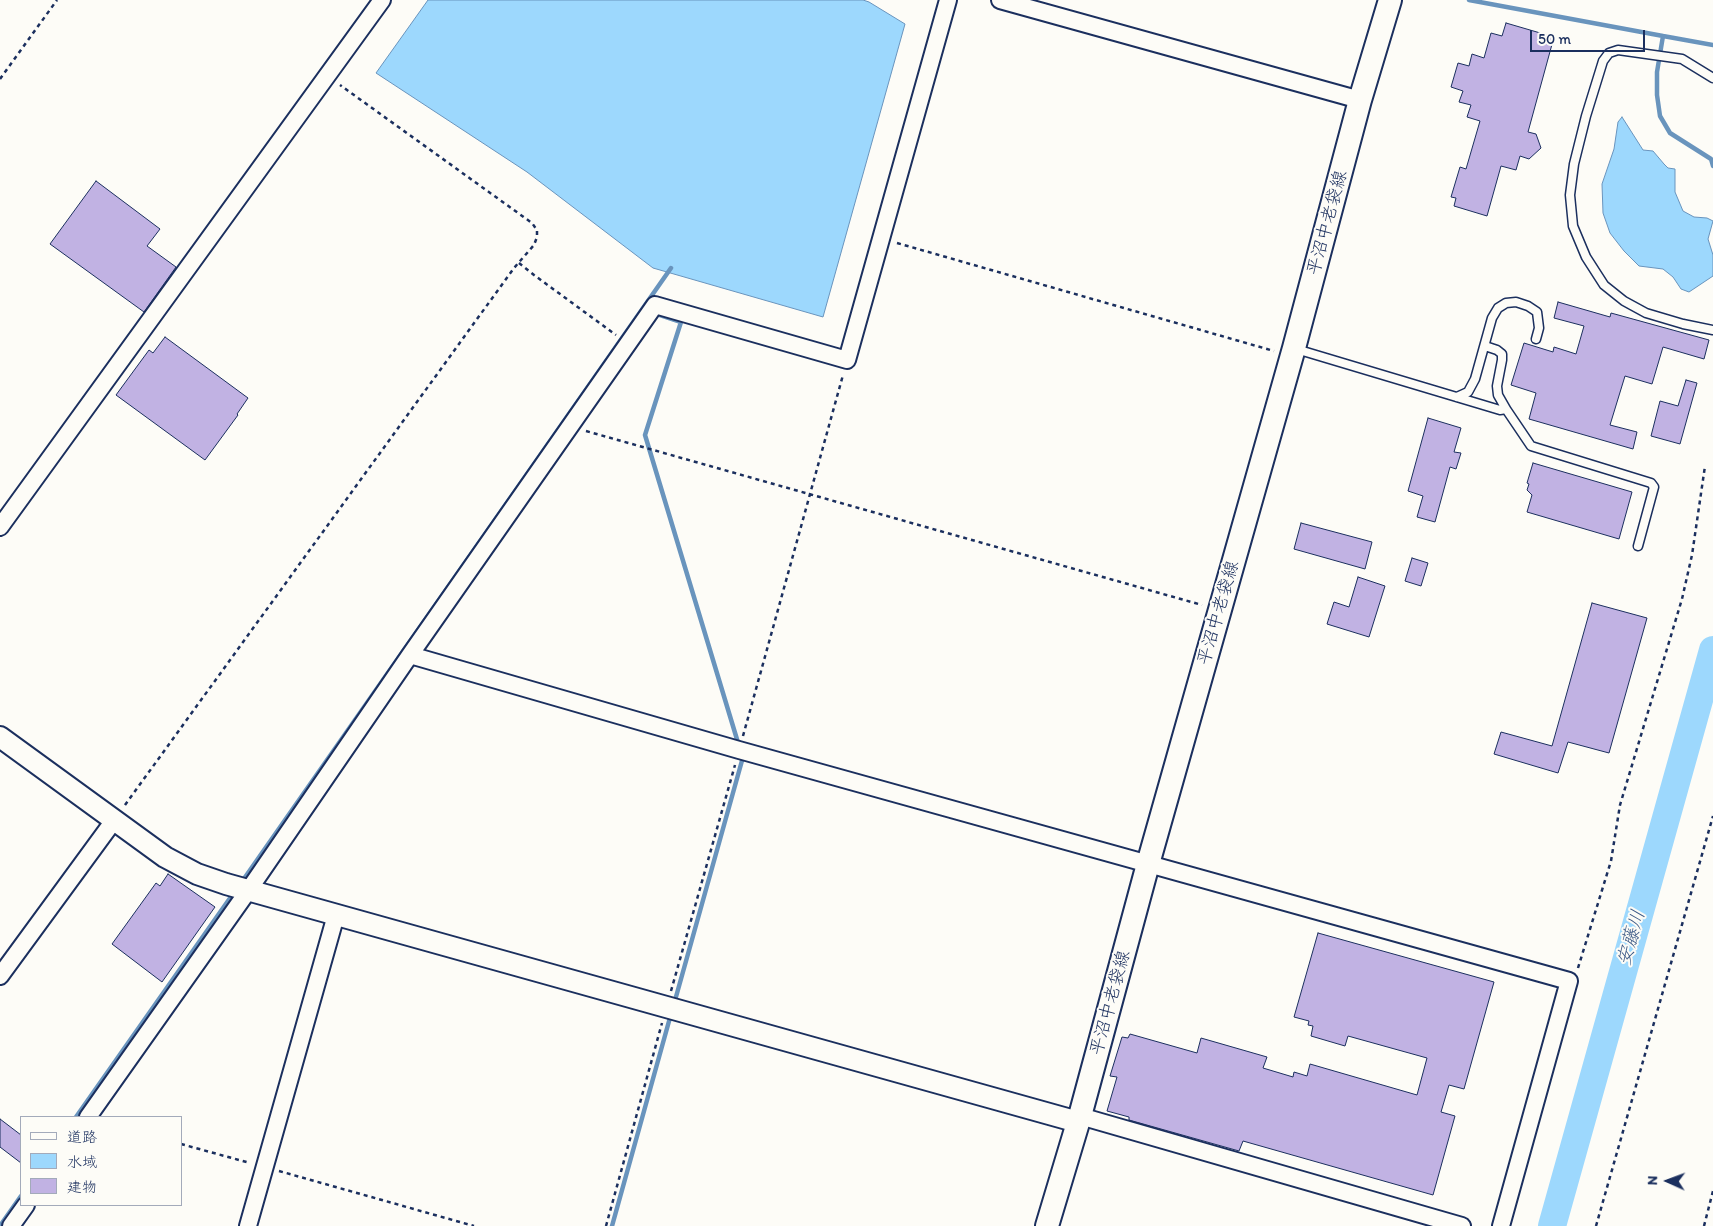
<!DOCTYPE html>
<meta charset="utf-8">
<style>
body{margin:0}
#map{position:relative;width:1713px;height:1226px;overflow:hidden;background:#fdfcf7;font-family:Itim,"Klee One",sans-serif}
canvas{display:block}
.legend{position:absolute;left:20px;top:1116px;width:162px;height:90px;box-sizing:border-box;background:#fdfcf7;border:1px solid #a3aaba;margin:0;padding:6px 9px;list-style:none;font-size:15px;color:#1b2f5e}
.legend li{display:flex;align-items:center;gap:10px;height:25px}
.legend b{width:25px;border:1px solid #a3aaba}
.north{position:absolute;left:1643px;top:1156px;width:50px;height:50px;-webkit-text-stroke:4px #fdfcf7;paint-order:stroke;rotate:272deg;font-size:14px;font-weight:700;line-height:20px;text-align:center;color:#1b2f5e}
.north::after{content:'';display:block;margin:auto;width:18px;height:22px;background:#1b2f5e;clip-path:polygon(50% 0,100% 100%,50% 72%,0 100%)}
.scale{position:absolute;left:1530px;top:30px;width:115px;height:22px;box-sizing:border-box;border:2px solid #1b2f5e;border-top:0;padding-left:6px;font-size:15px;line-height:18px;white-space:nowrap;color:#1b2f5e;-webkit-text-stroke:4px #fdfcf7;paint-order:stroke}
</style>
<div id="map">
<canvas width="1713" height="1226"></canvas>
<ul class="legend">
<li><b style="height:6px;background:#fdfcf7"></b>道路</li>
<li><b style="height:14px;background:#9dd8fd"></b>水域</li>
<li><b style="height:14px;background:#c1b2e3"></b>建物</li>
</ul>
<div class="north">N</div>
<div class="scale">50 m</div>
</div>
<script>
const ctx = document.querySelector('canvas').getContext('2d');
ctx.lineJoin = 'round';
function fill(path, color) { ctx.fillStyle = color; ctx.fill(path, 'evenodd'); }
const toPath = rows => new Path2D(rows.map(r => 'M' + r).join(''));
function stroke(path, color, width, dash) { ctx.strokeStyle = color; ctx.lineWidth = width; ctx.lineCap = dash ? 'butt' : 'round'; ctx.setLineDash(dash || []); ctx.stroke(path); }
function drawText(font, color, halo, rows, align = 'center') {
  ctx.font = font + ' Itim,"Klee One",sans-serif'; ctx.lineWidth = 4; ctx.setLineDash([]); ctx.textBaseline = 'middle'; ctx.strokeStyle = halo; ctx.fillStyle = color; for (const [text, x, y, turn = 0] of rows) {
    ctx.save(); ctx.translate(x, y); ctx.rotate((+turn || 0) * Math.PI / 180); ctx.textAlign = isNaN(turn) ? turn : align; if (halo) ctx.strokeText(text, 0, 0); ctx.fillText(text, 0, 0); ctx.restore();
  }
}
const water = toPath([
 [428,0,863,0,869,2,905,24,823,317,653,268,527,172,376,73,428,0],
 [1622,117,1643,150,1653,151,1664,164,1668,168,1675,169,1675,192,1683,211,1694,217,1707,218,1713,221,1708,239,1713,255,1713,276,1689,292,1681,289,1673,277,1663,269,1639,266,1624,251,1610,233,1603,213,1602,184,1614,149,1618,122,1622,117]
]);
const stream = toPath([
 [1469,0,1663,36,1657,72,1657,95,1660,116,1670,133,1711,159,1713,166],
 [1663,36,1713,45],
 [654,313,681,322,645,435,739,746],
 [241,883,671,268],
 [674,1004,743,757,742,754],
 [76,1117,235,891],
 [0,1226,21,1196],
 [612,1226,671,1014]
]);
const river = toPath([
 [1552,1226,1713,650]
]);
const building = toPath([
 [1506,23,1554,37,1528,132,1536,134,1541,148,1529,159,1520,156,1516,170,1501,166,1487,216,1454,206,1456,198,1451,197,1460,167,1466,169,1480,121,1467,117,1471,105,1459,102,1463,91,1451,87,1458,63,1469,66,1472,54,1484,58,1491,33,1502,36,1506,23],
 [96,181,160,229,147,246,176,267,144,312,50,244,96,181],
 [1558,302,1610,317,1611,313,1709,340,1704,359,1663,347,1652,384,1625,376,1610,425,1637,432,1633,449,1529,419,1536,393,1511,385,1524,343,1553,352,1554,347,1576,354,1584,326,1554,318,1558,302],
 [165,337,248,398,237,414,238,415,205,460,116,395,149,350,153,353,165,337],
 [1686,380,1697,383,1680,444,1651,436,1660,401,1678,406,1686,380],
 [1428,418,1461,428,1454,452,1461,453,1456,469,1450,467,1435,522,1417,517,1423,496,1408,491,1428,418],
 [1533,463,1632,492,1619,539,1527,512,1532,495,1527,490,1529,484,1527,483,1533,463],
 [1301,523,1372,542,1365,569,1294,549,1301,523],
 [1412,558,1428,563,1421,586,1405,581,1412,558],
 [1358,577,1385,586,1369,637,1327,624,1334,602,1349,607,1358,577],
 [1592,603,1647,618,1609,753,1568,742,1558,773,1494,754,1501,732,1552,746,1592,603],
 [168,874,215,907,162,982,112,944,156,883,160,886,168,874],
 [1318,933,1494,982,1464,1089,1449,1085,1441,1112,1455,1116,1433,1195,1243,1141,1239,1151,1129,1120,1129,1117,1107,1111,1117,1077,1110,1076,1122,1037,1128,1038,1130,1034,1197,1053,1201,1038,1267,1057,1263,1068,1293,1077,1294,1072,1307,1076,1310,1064,1417,1095,1427,1058,1348,1036,1345,1046,1311,1036,1313,1026,1308,1025,1309,1021,1294,1017,1318,933],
 [0,1119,21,1135,21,1163,0,1147,0,1119]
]);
const path = toPath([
 [0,79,57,0],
 [897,243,1274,351],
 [519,263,534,275,616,335],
 [586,431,1202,605],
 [743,736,843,375],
 [125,805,514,268,534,245,537,237,537,230,532,223,340,85],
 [1578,968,1611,861,1620,805,1682,599,1692,555,1705,466],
 [671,991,735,765],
 [181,1144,250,1163],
 [279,1171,474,1226],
 [606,1226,662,1023],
 [1596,1226,1713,816],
 [1704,1226,1713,1191]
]);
const service = toPath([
 [1713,78,1682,59,1618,50,1609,53,1603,61,1586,116,1574,164,1570,195,1573,226,1586,257,1604,285,1624,301,1646,313,1683,324,1713,330],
 [1485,346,1497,350,1502,354,1502,360,1497,386,1498,395,1506,409],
 [1296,349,1500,410,1506,409,1531,446,1651,483,1654,487,1638,546],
 [1457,397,1468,392,1475,379,1492,318,1498,308,1506,303,1516,302,1528,306,1537,312,1539,328,1536,339]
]);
const minor = toPath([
 [1000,0,1360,100],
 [0,527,382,0],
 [410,655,739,750,1569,981,1501,1226],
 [0,976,115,819],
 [1080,1116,1462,1226],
 [88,1117,248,891,410,655,655,305,847,360,948,0],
 [11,1226,26,1205],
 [248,1226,336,915]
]);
const tertiary = toPath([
 [0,737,165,857,197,874,226,884,1078,1122]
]);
const secondary = toPath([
 [1047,1226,1080,1116,1148,864,1294,348,1360,100,1390,0]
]);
const streetNames = [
 ["平沼中老袋線",1328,223,-75],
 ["平沼中老袋線",1219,613,-74],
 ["平沼中老袋線",1111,1003,-75]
];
const waterNames = [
 ["安藤川",1632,938,-74]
];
fill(water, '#9dd8fd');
stroke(water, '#6994bd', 1);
stroke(stream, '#6994bd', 4.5);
stroke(river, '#9dd8fd', 28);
fill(building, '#c1b2e3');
stroke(building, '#1b2f5e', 1);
stroke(service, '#1b2f5e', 11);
stroke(minor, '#1b2f5e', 20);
stroke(tertiary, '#1b2f5e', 24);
stroke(secondary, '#1b2f5e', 26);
stroke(path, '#1b2f5e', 2.5, [4, 4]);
stroke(service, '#fdfcf7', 8);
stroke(minor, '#fdfcf7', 16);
stroke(tertiary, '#fdfcf7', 20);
stroke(secondary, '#fdfcf7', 22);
drawText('18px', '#1b2f5e', '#fdfcf7', streetNames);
drawText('italic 19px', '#3c5986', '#fdfcf7', waterNames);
</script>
